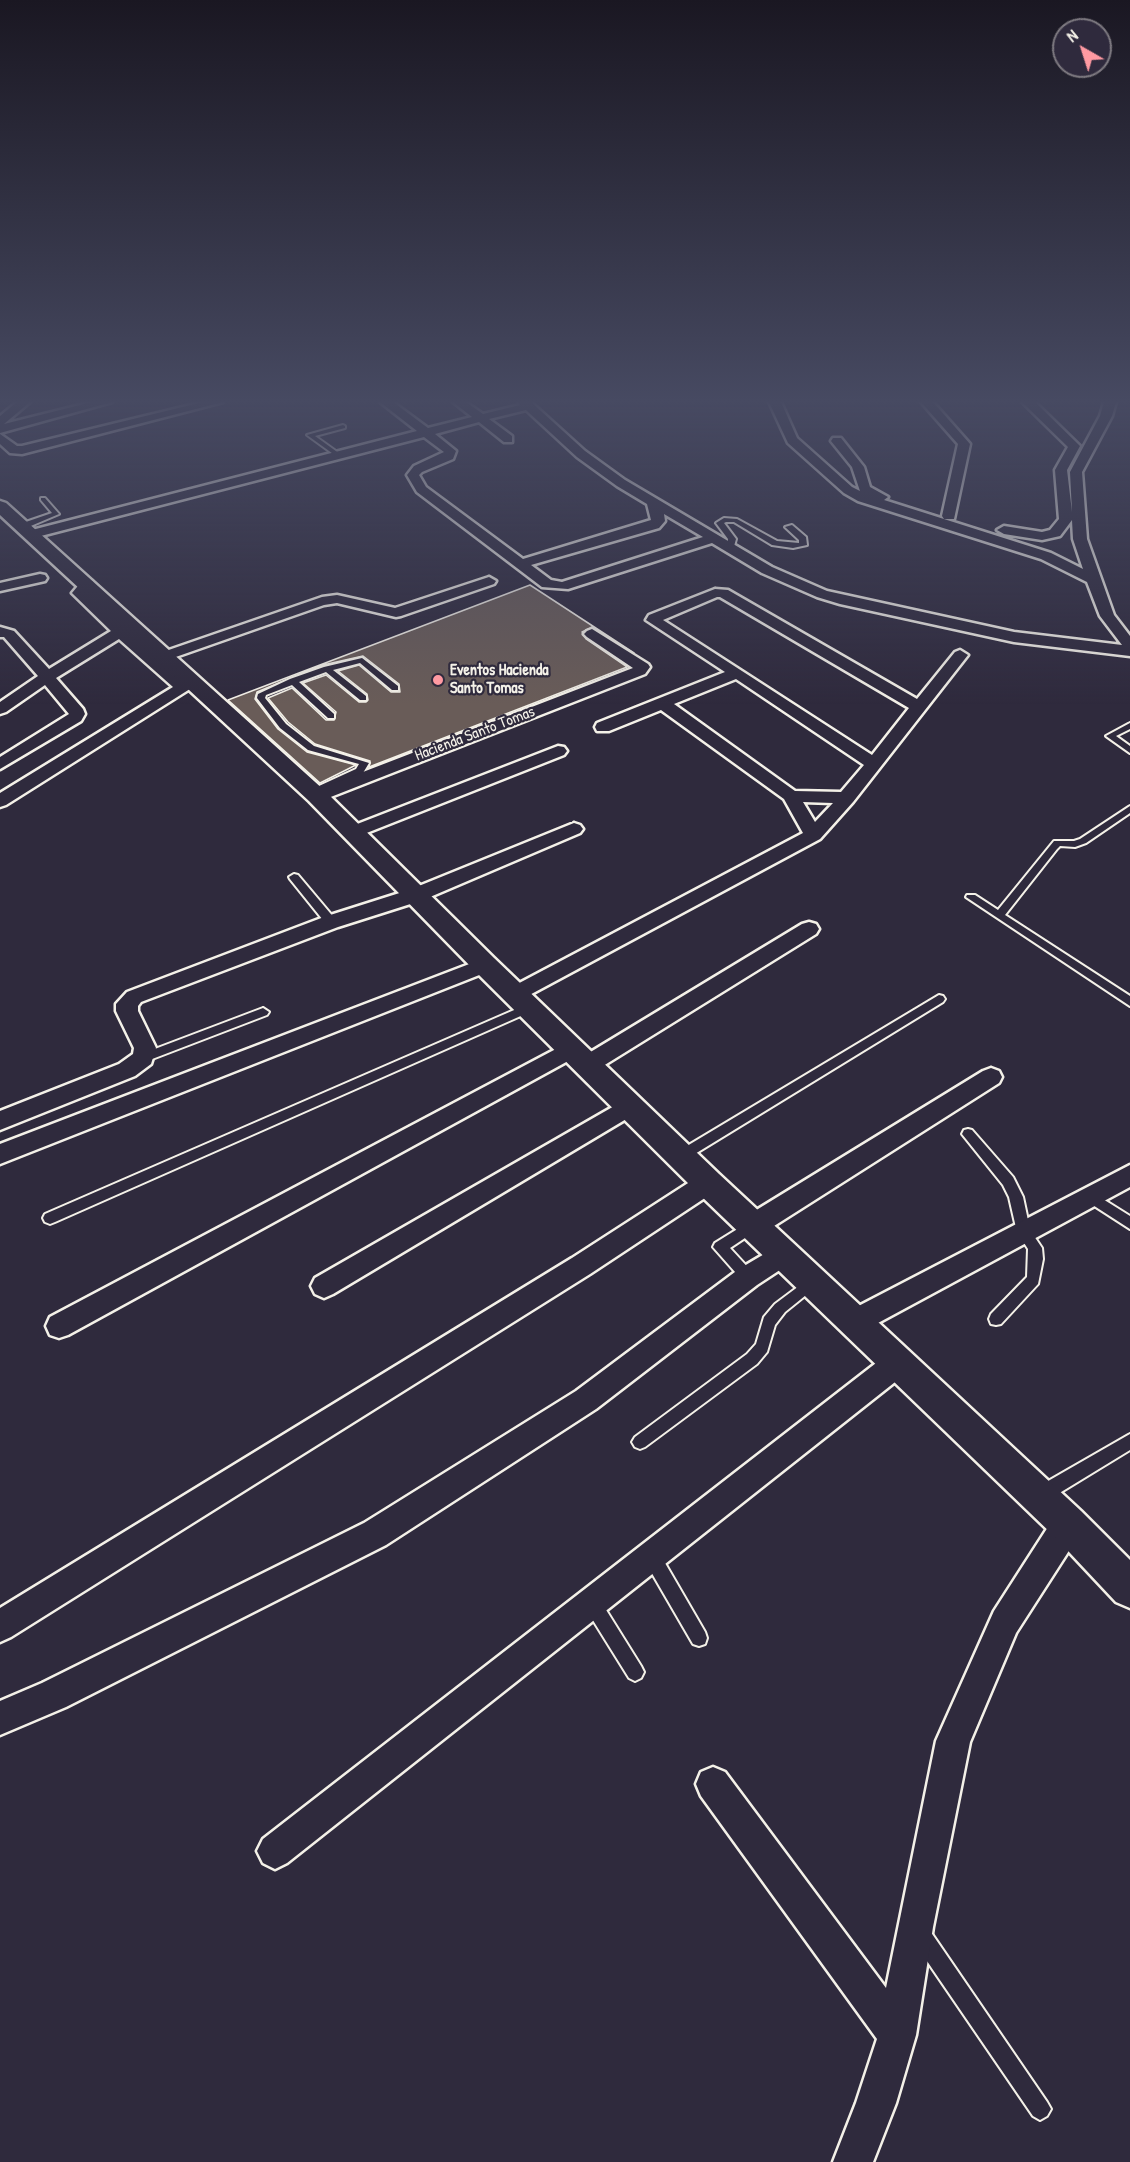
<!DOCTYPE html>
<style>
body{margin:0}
#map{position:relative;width:1130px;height:2162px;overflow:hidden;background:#2f2a3d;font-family:"Patrick Hand",sans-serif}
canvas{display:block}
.north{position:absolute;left:1052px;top:18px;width:60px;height:60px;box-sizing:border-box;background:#2f2a3d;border:2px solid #7e7a81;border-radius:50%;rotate:321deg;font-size:16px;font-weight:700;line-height:24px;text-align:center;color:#f4f1e8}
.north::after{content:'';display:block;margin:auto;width:21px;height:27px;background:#ff9aa2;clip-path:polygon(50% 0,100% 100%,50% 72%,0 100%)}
</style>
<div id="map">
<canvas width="1130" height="2162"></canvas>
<div class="north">N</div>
</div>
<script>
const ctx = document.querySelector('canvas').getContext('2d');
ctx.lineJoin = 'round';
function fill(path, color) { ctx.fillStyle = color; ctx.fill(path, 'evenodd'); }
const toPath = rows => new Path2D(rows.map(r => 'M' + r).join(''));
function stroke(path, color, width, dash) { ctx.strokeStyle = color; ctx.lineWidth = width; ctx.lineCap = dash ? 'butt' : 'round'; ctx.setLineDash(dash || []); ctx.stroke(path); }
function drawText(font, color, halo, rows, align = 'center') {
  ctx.font = font + ' "Patrick Hand",sans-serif'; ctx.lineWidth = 4.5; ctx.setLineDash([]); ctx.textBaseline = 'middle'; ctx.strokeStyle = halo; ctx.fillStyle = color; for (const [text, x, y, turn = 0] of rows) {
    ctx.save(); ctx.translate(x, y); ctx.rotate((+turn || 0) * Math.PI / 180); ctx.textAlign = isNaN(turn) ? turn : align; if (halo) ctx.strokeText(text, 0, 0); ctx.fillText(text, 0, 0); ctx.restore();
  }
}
const building = toPath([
 [530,585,634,653,593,627,582,632,586,639,627,667,369,767,370,761,315,744,288,722,268,698,292,688,326,720,334,720,336,712,303,683,326,675,359,702,366,702,368,700,367,694,338,671,359,665,391,692,400,692,399,684,363,656,323,665,257,692,255,699,278,729,307,752,356,765,320,783,228,700,530,585]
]);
const service = toPath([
 [343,425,345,426,345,428,315,436,340,454,340,456,336,456,307,435,343,425],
 [41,498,45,498,59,514,26,528,20,528,20,524,52,513,41,500,41,498],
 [724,518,737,519,777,541,799,543,799,540,785,527,792,525,806,537,807,545,793,548,772,545,734,522,726,522,724,523,736,539,733,550,727,550,728,539,716,523,724,518],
 [362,658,398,686,398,690,392,690,360,663,333,670,366,696,366,700,360,700,326,672,299,682,334,714,334,718,328,718,292,685,266,695,265,698,286,724,314,746,369,763,363,773,325,790,319,790,319,786,356,769,359,764,308,750,280,728,257,698,258,694,290,679,324,667,362,658],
 [1130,723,1130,729,1116,736,1130,746,1130,753,1106,736,1130,723],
 [1130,806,1130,813,1086,843,1075,847,1060,846,1057,849,1005,915,1130,996,1130,1006,966,897,967,895,975,895,998,910,1054,841,1074,841,1080,839,1130,806],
 [294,874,298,875,335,919,336,922,335,925,327,925,290,879,289,877,294,874],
 [939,995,943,996,945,999,943,1002,685,1160,681,1161,677,1160,675,1156,677,1152,939,995],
 [528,1004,532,1005,534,1008,532,1011,55,1222,50,1224,45,1222,43,1218,45,1214,528,1004],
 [263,1008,269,1012,267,1015,147,1061,139,1061,137,1058,139,1055,263,1008],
 [968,1129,972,1130,1013,1177,1023,1197,1030,1230,1042,1248,1043,1259,1038,1284,1001,1324,996,1325,991,1324,989,1319,991,1314,1027,1277,1028,1249,1017,1232,1009,1197,1003,1185,962,1134,964,1130,968,1129],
 [1090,1191,1130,1216,1130,1229,1085,1200,1083,1196,1085,1192,1090,1191],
 [752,1220,757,1222,759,1226,757,1230,730,1248,753,1273,755,1277,753,1281,748,1283,743,1281,713,1247,715,1243,752,1220],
 [811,1277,816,1279,818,1283,816,1287,785,1312,775,1325,767,1352,757,1364,645,1447,640,1449,635,1447,632,1442,635,1437,747,1354,756,1344,764,1317,775,1304,811,1277],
 [1130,1434,1130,1450,1048,1500,1042,1502,1036,1500,1034,1494,1036,1488,1130,1434],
 [652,1549,658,1551,705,1632,707,1638,705,1644,699,1646,693,1644,646,1563,644,1557,646,1551,652,1549],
 [592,1595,598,1597,641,1666,644,1672,641,1678,635,1681,629,1678,586,1609,584,1603,586,1597,592,1595],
 [921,1925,928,1928,1047,2102,1051,2109,1047,2116,1040,2120,1033,2116,914,1942,911,1935,914,1928,921,1925]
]);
const minor = toPath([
 [17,402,30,402,4,424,92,402,112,402,0,433,0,416,17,402],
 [203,402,223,402,22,454,10,453,0,444,0,434,17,446,22,446,203,402],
 [380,402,393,402,428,428,472,417,453,402,466,402,483,414,520,405,518,402,531,402,585,451,625,480,772,567,827,591,1014,632,1122,645,1100,616,1087,582,1041,559,858,501,844,493,788,443,769,402,781,402,797,438,852,487,860,491,852,467,831,441,833,438,841,438,864,467,870,487,888,497,884,500,1051,553,1083,569,1073,539,1072,520,1060,536,1042,540,1004,534,997,530,1004,526,1042,532,1050,530,1059,519,1055,470,1068,447,1022,402,1035,402,1080,446,1067,470,1072,512,1070,472,1100,416,1104,402,1116,402,1112,416,1082,472,1087,539,1114,615,1130,636,1130,656,1014,642,840,604,817,597,762,573,712,543,568,589,542,587,417,492,407,475,414,466,444,452,424,437,33,538,26,534,28,531,417,431,380,402],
 [526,410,577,457,617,486,647,504,651,520,523,559,426,487,419,475,422,472,453,459,456,451,435,434,479,422,504,442,512,442,512,436,489,419,526,410],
 [664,514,703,537,562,582,551,580,531,565,659,528,665,521,664,514],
 [921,402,933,402,970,444,954,519,944,519,942,516,958,444,921,402],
 [40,574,45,575,47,578,45,581,0,591,0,583,40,574],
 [489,577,496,581,494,584,401,616,396,617,337,603,324,605,170,659,161,660,184,681,193,677,201,682,6,805,0,807,0,793,173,687,119,639,56,678,83,709,85,714,81,721,0,769,0,757,69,714,45,685,6,712,0,714,0,702,38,676,4,637,0,637,0,627,14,631,49,669,111,631,72,593,82,581,92,581,94,584,87,593,121,625,131,621,136,622,138,625,130,632,158,657,160,653,322,597,337,595,395,608,489,577],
 [715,589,728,590,917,699,955,652,960,650,968,655,853,802,820,839,522,999,515,1002,508,999,504,994,508,989,803,833,784,799,661,710,609,731,597,731,595,727,597,723,725,672,646,620,649,615,715,589],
 [717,597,720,597,909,708,872,755,663,620,717,597],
 [736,679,864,765,841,792,795,791,674,704,736,679],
 [803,802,833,803,815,822,803,802],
 [592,629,648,664,650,667,645,674,323,800,311,800,308,796,311,792,633,668,587,637,584,634,587,631,592,629],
 [558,746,564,747,567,751,564,755,359,836,347,836,344,832,347,828,558,746],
 [574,823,580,825,583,829,580,833,423,900,338,927,141,1002,138,1006,138,1011,156,1048,151,1064,135,1076,0,1130,0,1111,119,1064,133,1054,134,1048,116,1011,116,1004,127,992,324,917,409,890,574,823],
 [809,922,816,924,819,929,816,934,595,1071,587,1074,579,1071,576,1065,579,1059,802,924,809,922],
 [485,958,492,960,495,965,492,970,0,1164,0,1144,485,958],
 [571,1041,579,1043,582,1049,579,1055,68,1335,59,1338,50,1335,46,1326,50,1317,571,1041],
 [991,1068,999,1071,1002,1077,999,1083,763,1233,754,1236,745,1233,742,1225,745,1217,983,1071,991,1068],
 [630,1097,638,1100,641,1106,638,1112,333,1294,324,1298,315,1294,311,1286,315,1278,630,1097],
 [1130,1165,1130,1187,865,1330,856,1333,847,1330,843,1321,847,1312,1130,1165],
 [708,1173,717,1176,720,1183,717,1190,590,1274,11,1637,0,1642,0,1608,572,1258,699,1176,708,1173],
 [783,1243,792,1246,796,1254,792,1262,757,1285,596,1409,386,1545,66,1707,0,1735,0,1701,42,1683,364,1523,576,1391,739,1269,783,1243],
 [899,1349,909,1353,913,1362,909,1371,287,1863,275,1869,263,1863,257,1851,263,1839,889,1353,899,1349],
 [1068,1509,1079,1513,1083,1524,1079,1535,1016,1633,970,1742,933,1927,916,2035,896,2103,873,2162,833,2162,856,2103,877,2039,701,1796,696,1784,701,1772,713,1767,725,1772,886,1988,936,1741,994,1611,1057,1513,1068,1509]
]);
const tertiary = toPath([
 [0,501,6,503,325,791,494,958,719,1174,1081,1511,1130,1560,1130,1608,1116,1602,1055,1537,697,1192,476,972,309,801,0,515,0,501]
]);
const markers = [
 [438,680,6,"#ff9aa2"]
];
const farPoinames = [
 ["Eventos Hacienda",450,671],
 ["Santo Tomas",450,689]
];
const farStreetnames = [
 ["Hacienda Santo Tomas",475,734,-21]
];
fill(building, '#695c58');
stroke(building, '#f4f1e8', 1.5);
stroke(service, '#f4f1e8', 4);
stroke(minor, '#f4f1e8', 5);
stroke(tertiary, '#f4f1e8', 5);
fill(service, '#2f2a3d');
fill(minor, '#2f2a3d');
fill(tertiary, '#2f2a3d');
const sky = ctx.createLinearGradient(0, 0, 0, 705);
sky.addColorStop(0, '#1a1722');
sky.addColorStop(0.57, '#474a62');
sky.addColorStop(1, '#474a6200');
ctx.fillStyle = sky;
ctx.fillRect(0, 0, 1130, 705);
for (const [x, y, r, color] of markers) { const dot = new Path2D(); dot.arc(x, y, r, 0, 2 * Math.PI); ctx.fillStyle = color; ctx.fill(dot); stroke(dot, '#2f2a3d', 2); }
drawText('bold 16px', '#f4f1e8', '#2f2a3d', farPoinames, 'left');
drawText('16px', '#f4f1e8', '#2f2a3d', farStreetnames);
</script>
